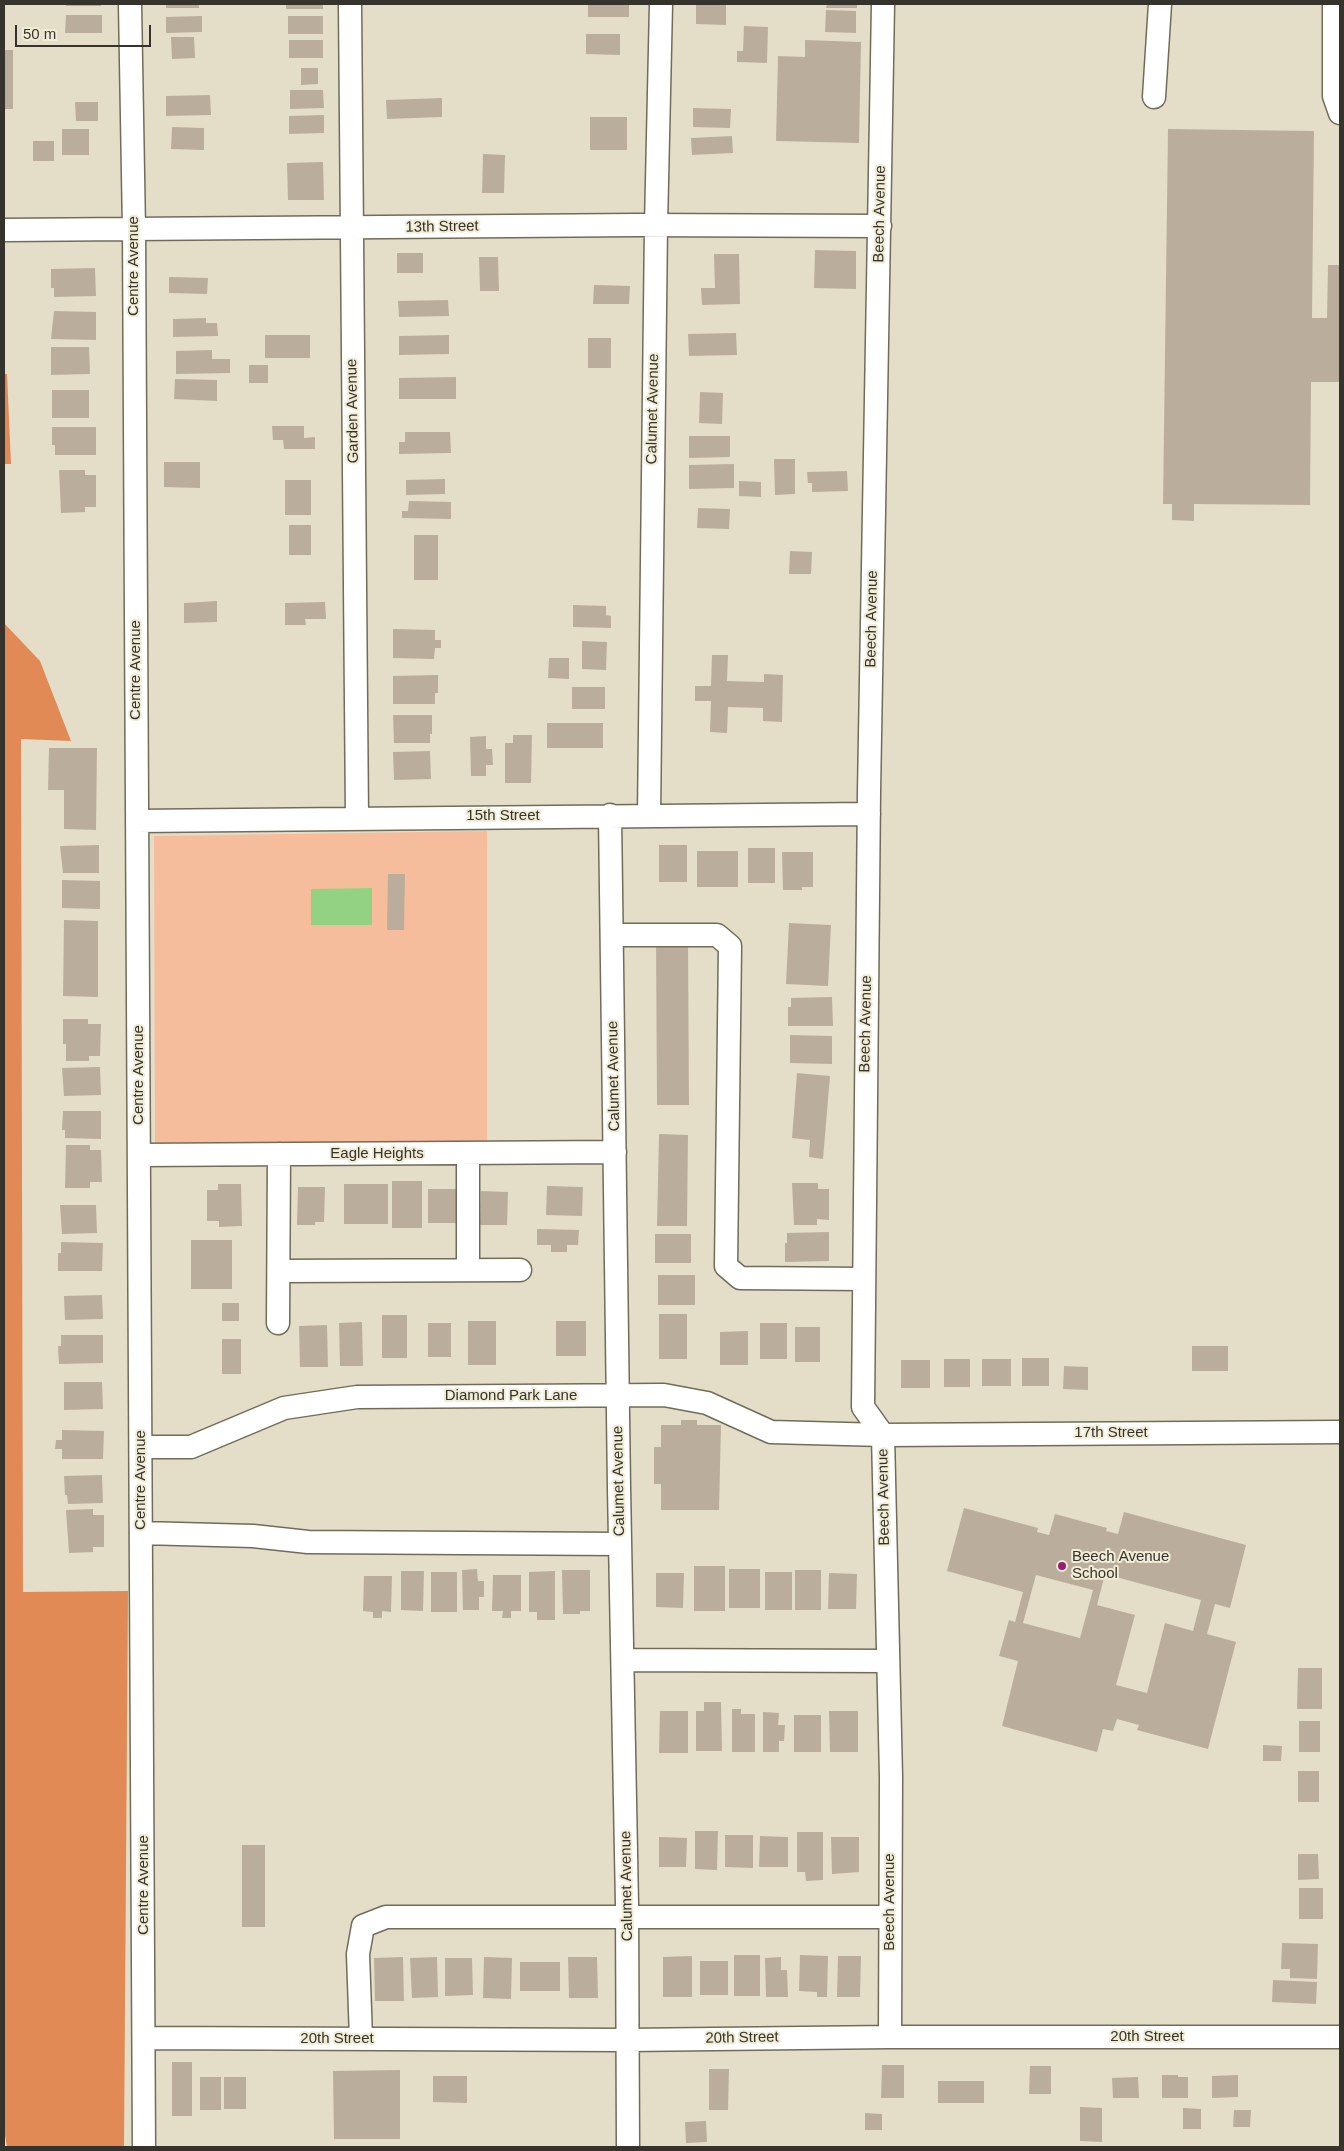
<!DOCTYPE html>
<style>
body{margin:0}
#map{position:relative;width:1344px;height:2151px;overflow:hidden;background:#e4dec9;font-family:Helvetica,sans-serif}
canvas{display:block}
.frame{position:absolute;inset:0;border:5px solid #35332b;pointer-events:none}
.scale{position:absolute;left:15px;top:25px;width:136px;height:22px;box-sizing:border-box;border:2px solid #35332b;border-top:0;padding-left:6px;font-size:15px;line-height:18px;white-space:nowrap;color:#35332b;-webkit-text-stroke:4px #f1ecd6;paint-order:stroke}
</style>
<div id="map">
<canvas width="1344" height="2151"></canvas>
<div class="frame"></div>
<div class="scale">50 m</div>
</div>
<script>
const ctx = document.querySelector('canvas').getContext('2d');
ctx.lineJoin = 'round';
function fill(path, color) { ctx.fillStyle = color; ctx.fill(path, 'evenodd'); }
const toPath = rows => new Path2D(rows.map(r => 'M' + r).join(''));
function stroke(path, color, width, dash) { ctx.strokeStyle = color; ctx.lineWidth = width; ctx.lineCap = dash ? 'butt' : 'round'; ctx.setLineDash(dash || []); ctx.stroke(path); }
function drawText(font, color, halo, rows, align = 'center') {
  ctx.font = font + ' Helvetica,sans-serif'; ctx.lineWidth = 4; ctx.setLineDash([]); ctx.textBaseline = 'middle'; ctx.strokeStyle = halo; ctx.fillStyle = color; for (const [text, x, y, turn = 0] of rows) {
    ctx.save(); ctx.translate(x, y); ctx.rotate((+turn || 0) * Math.PI / 180); ctx.textAlign = isNaN(turn) ? turn : align; if (halo) ctx.strokeText(text, 0, 0); ctx.fillText(text, 0, 0); ctx.restore();
  }
}
const green = toPath([
 [487,831,487,1144,155,1147,154,836]
]);
const forest = toPath([
 [4,374,7,374,11,464,4,464],
 [4,623,40,661,71,741,21,739,23,1592,128,1591,124,2147,7,2147,4,2129]
]);
const water = toPath([
 [372,888,372,925,311,925,311,889]
]);
const building = toPath([
 [66,4,101,4,101,6,66,6],
 [166,4,199,4,199,8,166,8],
 [286,4,323,4,323,9,286,9],
 [588,4,629,4,629,17,588,17],
 [696,4,726,4,726,25,696,24],
 [827,4,857,4,857,8,826,8],
 [826,10,856,11,856,33,825,32],
 [66,15,102,15,102,33,65,33],
 [202,16,202,32,166,33,166,17],
 [288,16,323,16,323,34,288,34],
 [744,26,768,27,767,63,737,62,737,51,743,51],
 [586,34,620,34,620,55,586,54],
 [171,37,194,37,195,58,172,59],
 [289,40,323,40,323,58,289,58],
 [805,40,861,42,859,143,776,141,778,56,805,57],
 [4,50,13,50,13,109,4,109],
 [301,68,318,68,318,84,301,85],
 [290,90,323,90,324,108,290,109],
 [210,95,211,115,166,116,166,96],
 [442,98,442,117,387,119,386,100],
 [75,102,98,102,98,121,76,121],
 [693,108,731,109,730,128,693,127],
 [324,115,324,133,289,134,289,116],
 [590,117,627,117,627,150,590,150],
 [172,127,204,128,204,150,171,149],
 [62,129,89,129,89,155,62,155],
 [1168,129,1314,131,1312,318,1327,318,1328,265,1340,265,1340,382,1311,382,1310,505,1194,504,1194,521,1172,520,1172,504,1163,504],
 [732,136,733,153,692,155,691,138],
 [33,141,54,141,54,161,33,161],
 [483,154,505,155,504,193,482,193],
 [323,162,324,200,288,200,287,163],
 [815,250,856,251,856,289,814,288],
 [397,253,423,253,423,273,397,273],
 [714,254,739,254,740,304,702,305,701,288,715,288],
 [479,257,498,257,499,291,480,291],
 [95,268,96,296,54,297,54,288,51,288,51,269],
 [169,277,208,278,207,294,169,293],
 [594,285,630,286,629,304,593,304],
 [448,300,449,316,399,317,398,301],
 [54,311,96,312,96,340,51,339],
 [206,318,206,323,217,323,218,336,173,337,173,319],
 [736,333,737,355,689,356,688,334],
 [265,335,310,335,310,358,265,358],
 [449,335,449,354,399,355,399,336],
 [588,338,611,338,611,368,588,368],
 [51,347,89,347,90,374,51,375],
 [212,350,212,359,230,359,230,373,176,374,176,351],
 [249,365,268,365,268,383,249,383],
 [456,377,456,399,399,399,399,378],
 [175,379,217,380,217,401,174,399],
 [52,390,89,390,89,418,52,418],
 [700,392,723,393,722,424,699,423],
 [272,426,304,426,304,438,315,437,315,449,284,449,283,440,273,440],
 [52,427,96,427,96,455,55,455,55,445,52,445],
 [405,432,450,432,451,453,399,454,399,442,405,442],
 [689,436,730,436,730,457,689,458],
 [774,459,795,459,795,494,775,495],
 [164,462,200,462,200,488,164,487],
 [734,464,734,488,689,489,689,465],
 [59,470,85,470,85,475,96,475,96,507,85,507,85,512,61,513],
 [847,471,848,491,812,492,812,483,808,483,807,472],
 [445,479,445,494,406,495,406,480],
 [285,480,311,480,311,515,285,515],
 [739,481,761,482,761,497,739,496],
 [409,501,451,502,451,519,402,518,402,511,408,511],
 [698,508,730,509,729,529,697,528],
 [289,525,311,525,311,555,289,555],
 [414,535,438,535,438,580,414,580],
 [790,551,812,552,811,574,789,574],
 [217,601,217,622,184,623,184,603],
 [325,602,326,619,305,619,306,625,285,625,285,603],
 [573,605,606,606,606,615,611,616,611,628,573,627],
 [393,629,435,630,435,640,441,640,441,648,435,648,434,659,393,658],
 [582,641,607,642,606,670,582,669],
 [712,655,728,655,727,681,764,682,764,674,783,675,782,722,763,721,763,708,728,707,727,733,710,732,711,701,695,701,695,686,711,686],
 [549,658,569,658,569,679,548,678],
 [438,675,438,693,435,693,435,704,393,704,393,676],
 [572,687,605,687,605,709,572,709],
 [393,715,432,715,432,734,430,734,430,743,394,743],
 [547,723,603,723,603,748,547,748],
 [513,735,532,735,531,783,505,783,505,743,513,743],
 [486,736,486,749,492,749,493,765,486,765,486,776,471,776,470,737],
 [49,748,97,748,96,830,64,829,64,790,48,790],
 [430,751,431,779,394,780,393,752],
 [99,845,99,873,63,873,60,846],
 [659,845,687,845,687,882,659,882],
 [748,848,775,848,775,883,748,883],
 [697,851,738,851,738,887,697,887],
 [782,852,813,852,813,887,802,887,802,890,783,890],
 [388,874,405,874,404,930,387,930],
 [62,880,100,881,100,909,62,908],
 [64,920,98,921,98,997,63,996],
 [789,923,831,925,828,986,786,984],
 [656,940,688,940,689,1105,657,1105],
 [832,997,833,1026,788,1026,788,1007,791,1007,791,998],
 [63,1019,88,1019,88,1024,101,1024,100,1056,89,1056,89,1061,66,1061,66,1044,63,1044],
 [790,1035,832,1036,832,1064,790,1063],
 [100,1067,101,1095,64,1096,62,1068],
 [797,1073,830,1076,823,1159,809,1157,810,1140,792,1138],
 [63,1111,101,1111,101,1139,65,1138,65,1130,62,1130],
 [659,1134,688,1135,687,1226,657,1226],
 [66,1145,90,1145,90,1150,101,1150,102,1182,90,1182,90,1188,65,1188],
 [392,1181,422,1181,422,1228,392,1228],
 [792,1183,818,1183,818,1189,829,1189,829,1220,817,1219,817,1225,794,1225],
 [218,1184,241,1184,242,1226,219,1227,219,1221,207,1221,207,1190,218,1190],
 [344,1184,388,1184,388,1224,344,1224],
 [547,1186,583,1187,582,1216,546,1215],
 [298,1187,325,1187,324,1222,315,1222,315,1225,297,1225],
 [428,1189,457,1189,457,1223,428,1223],
 [481,1191,508,1192,507,1225,480,1225],
 [60,1205,96,1205,97,1233,62,1234],
 [537,1229,579,1230,578,1245,567,1245,567,1252,551,1252,551,1245,537,1245],
 [829,1232,829,1261,785,1262,785,1243,787,1243,787,1233],
 [655,1234,691,1234,691,1263,655,1263],
 [191,1240,232,1240,232,1289,191,1289],
 [61,1242,103,1243,102,1271,58,1271,58,1253,61,1253],
 [658,1275,695,1275,695,1305,658,1305],
 [102,1295,103,1319,65,1320,64,1296],
 [222,1303,239,1303,239,1321,222,1321],
 [659,1314,687,1314,687,1359,659,1359],
 [382,1315,407,1315,407,1358,382,1358],
 [468,1321,496,1321,496,1365,468,1365],
 [556,1321,586,1321,586,1356,556,1356],
 [362,1322,363,1366,340,1366,339,1323],
 [428,1323,451,1323,451,1357,428,1357],
 [760,1323,787,1323,787,1359,760,1359],
 [327,1325,328,1367,300,1367,299,1326],
 [795,1327,820,1327,820,1362,795,1362],
 [748,1331,748,1365,720,1365,720,1332],
 [61,1335,103,1335,103,1363,59,1364,58,1346,61,1346],
 [222,1339,241,1339,241,1374,222,1374],
 [1192,1346,1228,1346,1228,1371,1192,1371],
 [1022,1358,1049,1358,1049,1386,1022,1386],
 [944,1359,970,1359,970,1387,944,1387],
 [982,1359,1011,1359,1011,1386,982,1386],
 [901,1360,930,1360,930,1388,901,1388],
 [1064,1366,1088,1367,1088,1390,1063,1389],
 [64,1382,102,1382,103,1409,64,1410],
 [681,1420,697,1420,697,1425,721,1425,719,1510,661,1510,661,1484,654,1484,654,1447,661,1447,661,1425,681,1425],
 [62,1430,104,1431,103,1459,62,1459,62,1449,55,1449,56,1440,62,1440],
 [102,1475,103,1503,68,1504,67,1495,65,1495,64,1476],
 [964,1508,1038,1528,1037,1532,1049,1535,1055,1514,1107,1528,1106,1531,1118,1534,1124,1512,1246,1545,1230,1608,1215,1604,1207,1634,1236,1642,1208,1749,1137,1730,1139,1725,1117,1719,1113,1731,1103,1729,1097,1752,1002,1726,1018,1661,999,1656,1009,1620,1015,1622,1023,1592,947,1571],
 [1105,1574,1201,1600,1193,1631,1165,1623,1147,1693,1116,1685,1135,1615,1097,1605],
 [1036,1575,1093,1590,1080,1638,1023,1623],
 [93,1509,93,1515,104,1515,104,1547,93,1547,93,1552,69,1553,66,1510],
 [694,1566,725,1566,725,1611,694,1611],
 [477,1569,478,1581,484,1581,484,1597,479,1597,479,1610,463,1610,462,1570],
 [729,1569,760,1569,760,1608,729,1608],
 [562,1570,590,1570,590,1611,580,1611,580,1614,563,1614],
 [795,1570,821,1570,821,1610,795,1610],
 [401,1571,424,1571,423,1611,401,1610],
 [555,1571,555,1620,537,1620,537,1612,529,1612,529,1572],
 [431,1572,457,1572,457,1612,431,1612],
 [765,1572,792,1572,792,1610,765,1610],
 [656,1573,684,1573,683,1608,656,1607],
 [829,1573,857,1574,856,1609,828,1609],
 [493,1575,521,1575,521,1611,511,1611,511,1618,502,1618,503,1611,492,1611],
 [364,1576,392,1576,391,1612,382,1611,382,1618,373,1618,373,1612,363,1611],
 [1298,1668,1322,1668,1322,1709,1297,1709],
 [704,1702,721,1702,722,1751,696,1751,696,1711,704,1711],
 [732,1709,741,1709,741,1714,755,1714,755,1752,732,1752],
 [660,1711,688,1711,688,1753,659,1753],
 [829,1711,858,1711,858,1752,830,1752],
 [763,1712,779,1713,778,1725,785,1725,784,1741,779,1741,779,1752,763,1752],
 [794,1715,821,1715,821,1752,794,1752],
 [1299,1721,1320,1721,1320,1752,1299,1752],
 [1263,1745,1282,1746,1281,1761,1263,1761],
 [1298,1771,1319,1771,1319,1802,1298,1802],
 [695,1831,718,1831,717,1870,695,1869],
 [797,1832,823,1832,823,1880,806,1881,805,1872,797,1872],
 [725,1835,753,1835,753,1868,725,1867],
 [760,1836,788,1837,788,1867,759,1867],
 [659,1837,687,1838,686,1867,659,1867],
 [831,1837,859,1837,859,1872,832,1874],
 [242,1845,265,1845,265,1927,242,1927],
 [1298,1854,1318,1854,1319,1879,1298,1880],
 [1299,1888,1323,1888,1323,1919,1299,1919],
 [1282,1943,1318,1944,1317,1979,1290,1978,1290,1969,1281,1969],
 [734,1955,760,1955,760,1996,734,1996],
 [800,1955,828,1956,827,1997,817,1997,817,1992,799,1991],
 [692,1956,692,1997,663,1997,663,1957],
 [838,1956,861,1956,860,1997,837,1997],
 [403,1957,404,2001,375,2001,374,1958],
 [437,1957,438,1997,412,1998,410,1958],
 [484,1957,512,1958,511,1999,483,1998],
 [568,1957,597,1957,598,1998,569,1998],
 [781,1957,781,1970,787,1970,788,1997,766,1997,765,1958],
 [445,1958,472,1958,473,1995,445,1996],
 [700,1961,728,1961,728,1995,700,1995],
 [520,1962,560,1962,560,1991,520,1991],
 [1273,1980,1317,1982,1316,2004,1272,2002],
 [172,2062,192,2062,192,2116,172,2116],
 [882,2065,904,2065,904,2098,881,2098],
 [1030,2066,1051,2066,1051,2094,1029,2094],
 [709,2069,729,2069,728,2110,709,2110],
 [400,2070,400,2139,334,2139,333,2071],
 [1162,2075,1178,2075,1178,2077,1188,2077,1188,2098,1162,2098],
 [1238,2075,1238,2097,1212,2098,1212,2076],
 [433,2076,467,2076,467,2103,433,2102],
 [200,2077,221,2077,221,2110,200,2110],
 [224,2077,246,2077,246,2109,224,2109],
 [1138,2077,1139,2098,1113,2098,1112,2078],
 [938,2081,984,2081,984,2103,938,2103],
 [1080,2107,1102,2108,1102,2142,1080,2141],
 [1183,2108,1201,2109,1201,2129,1183,2129],
 [1234,2110,1251,2110,1250,2127,1233,2127],
 [865,2113,882,2114,882,2130,865,2130],
 [706,2121,707,2142,686,2143,685,2122]
]);
const minor = toPath([
 [130,4,134,230,144,2147],
 [350,4,357,818],
 [883,4,869,792,863,1407,883,1435,891,1777,890,2037],
 [1334,4,1334,96,1340,113],
 [1154,97,1160,4],
 [4,230,637,225,880,226],
 [610,815,619,1488,627,1905,628,2147],
 [649,815,656,225,661,4],
 [137,821,869,814],
 [612,935,717,935,730,946,726,1266,740,1278,864,1279],
 [468,1153,468,1270],
 [139,1155,615,1152],
 [279,1271,520,1270],
 [278,1323,279,1154],
 [141,1447,191,1447,284,1408,357,1397,664,1395,707,1403,771,1432,883,1435,1340,1432],
 [142,1533,253,1536,308,1542,620,1544],
 [623,1660,888,1661],
 [145,2038,627,2040,890,2037,1340,2037],
 [361,2039,358,1954,363,1926,386,1917,890,1917]
]);
const markers = [
 [1062,1566,5,"#991c75"]
];
const streetNames = [
 ["Beech Avenue",880,214,-89],
 ["13th Street",442,227,-1],
 ["Centre Avenue",134,266,-90],
 ["Calumet Avenue",653,409,-89],
 ["Garden Avenue",353,411,-91],
 ["Beech Avenue",872,619,-89],
 ["Centre Avenue",136,670,-90],
 ["15th Street",503,816],
 ["Beech Avenue",866,1024,-89],
 ["Centre Avenue",139,1075,-90],
 ["Calumet Avenue",614,1076,-91],
 ["Eagle Heights",377,1154],
 ["Diamond Park Lane",511,1396],
 ["17th Street",1111,1433],
 ["Centre Avenue",141,1480,-90],
 ["Calumet Avenue",619,1481,-91],
 ["Beech Avenue",884,1497,-91],
 ["Centre Avenue",144,1885,-90],
 ["Calumet Avenue",627,1886,-91],
 ["Beech Avenue",890,1902,-90],
 ["20th Street",1147,2037],
 ["20th Street",742,2038,-1],
 ["20th Street",337,2039]
];
const poiNames = [
 ["Beech Avenue",1072,1557],
 ["School",1072,1574]
];
fill(green, '#f6bd9d');
fill(forest, '#e18a56');
fill(water, '#92d282');
fill(building, '#bbad9c');
stroke(minor, '#706c59', 25);
stroke(minor, '#fff', 22);
for (const [x, y, r, color] of markers) { const dot = new Path2D(); dot.arc(x, y, r, 0, 2 * Math.PI); ctx.fillStyle = color; ctx.fill(dot); stroke(dot, '#f1ecd6', 2); }
drawText('15px', '#35332b', '#f1ecd6', streetNames);
drawText('15px', '#35332b', '#f1ecd6', poiNames, 'left');
</script>
